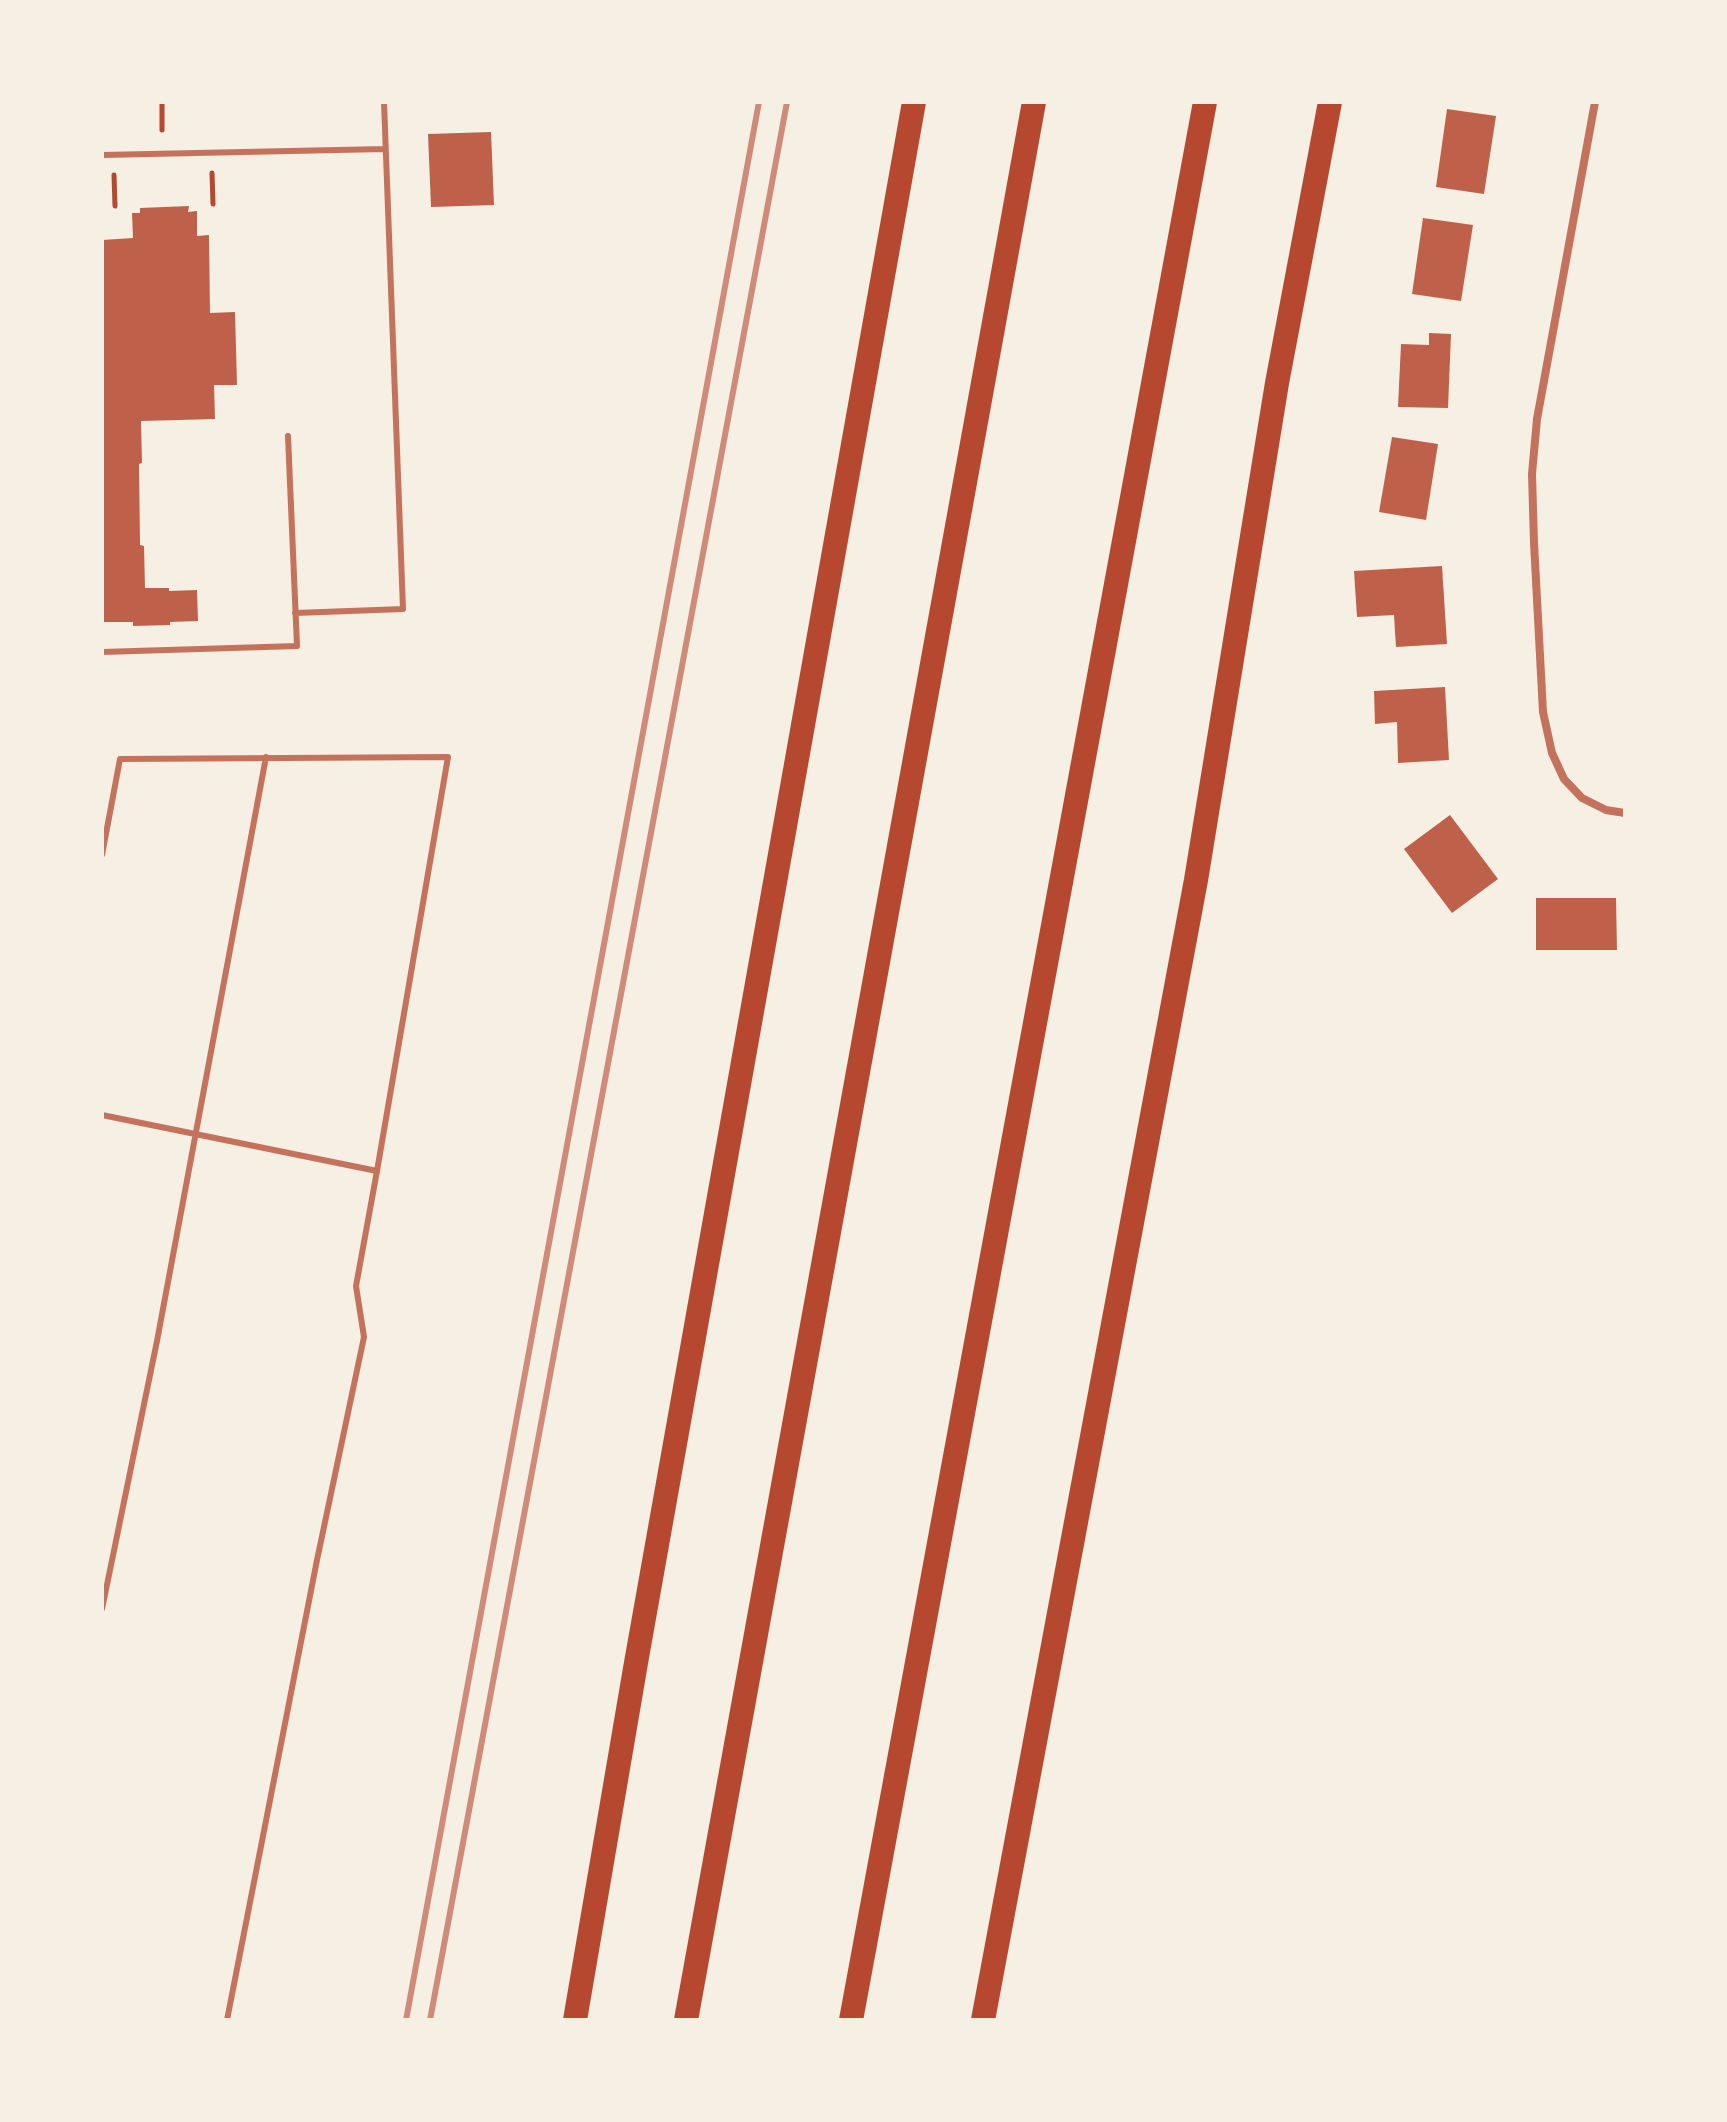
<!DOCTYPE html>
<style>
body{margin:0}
#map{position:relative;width:1727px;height:2122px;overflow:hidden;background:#f6efe4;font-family:Inter,sans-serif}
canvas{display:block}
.frame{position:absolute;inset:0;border:104px solid #f6efe4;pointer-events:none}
</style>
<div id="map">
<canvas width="1727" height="2122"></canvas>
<div class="frame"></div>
</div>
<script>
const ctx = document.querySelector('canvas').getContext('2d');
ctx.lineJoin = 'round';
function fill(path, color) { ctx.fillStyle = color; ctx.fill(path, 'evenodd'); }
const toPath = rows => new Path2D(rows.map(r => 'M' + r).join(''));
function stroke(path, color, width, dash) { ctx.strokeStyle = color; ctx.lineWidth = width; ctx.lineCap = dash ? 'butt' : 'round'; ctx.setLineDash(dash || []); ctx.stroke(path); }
const building = toPath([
 [1447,109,1496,116,1484,194,1436,187],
 [491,132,494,205,431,207,428,134],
 [189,206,188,212,197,211,197,236,209,235,210,313,235,312,237,385,214,385,215,419,141,421,142,463,139,464,140,545,144,546,145,588,169,588,169,591,197,590,198,621,170,622,170,625,133,626,133,622,102,622,102,240,133,238,132,213,140,213,140,208],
 [1423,218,1473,225,1461,301,1412,294],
 [1429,333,1451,334,1448,408,1398,407,1401,344,1429,345],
 [1392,437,1438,444,1426,520,1379,512],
 [1442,566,1447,644,1396,647,1394,615,1357,617,1354,571],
 [1445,687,1449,760,1398,763,1397,722,1375,724,1374,691],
 [1450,815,1498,879,1452,913,1404,849],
 [1536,898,1616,898,1617,950,1536,950]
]);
const path = toPath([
 [162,102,162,130],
 [212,173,213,204],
 [114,175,115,206]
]);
const service = toPath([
 [102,155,384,149],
 [295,613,403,609,384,102],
 [102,652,297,646,288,436],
 [102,855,120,759,448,757,377,1171],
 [102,1115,377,1171,356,1286,364,1337,317,1560,227,2020],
 [102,1609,157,1341,266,757]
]);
const minor = toPath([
 [1595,102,1537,419,1532,474,1534,543,1543,712,1552,753,1564,779,1582,798,1606,810,1625,813]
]);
const motorway = toPath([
 [575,2020,637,1657,914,102],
 [686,2020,1034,102],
 [851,2020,1205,102],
 [983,2020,1196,880,1277,383,1330,102]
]);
const rail = toPath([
 [406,2020,759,102],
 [430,2020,787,102]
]);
fill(building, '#bf614a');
stroke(path, '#b5482f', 5);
stroke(service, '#c5725c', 6);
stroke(minor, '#c5725c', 8);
stroke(motorway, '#b5482f', 24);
stroke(rail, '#cf8b77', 6);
</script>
